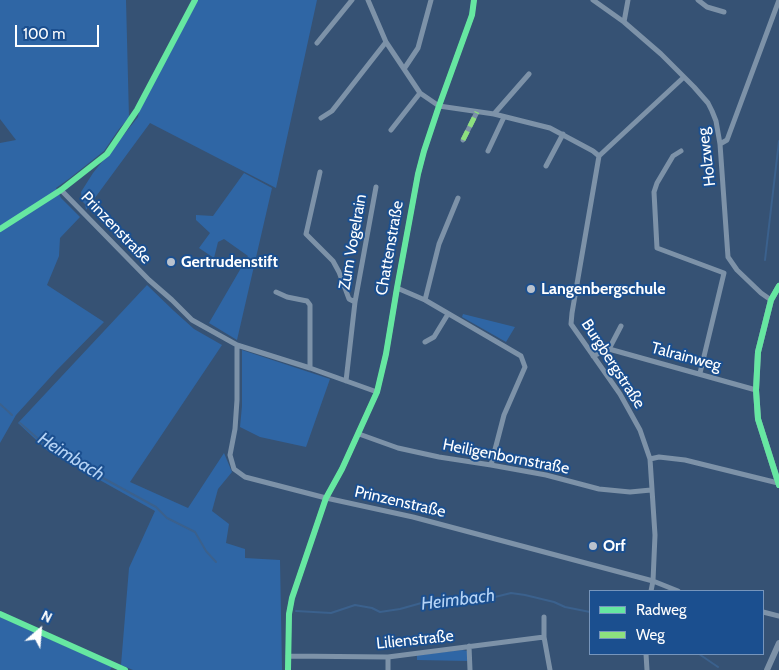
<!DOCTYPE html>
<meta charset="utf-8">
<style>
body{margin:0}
#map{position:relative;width:779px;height:670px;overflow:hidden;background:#365274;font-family:Cabin,sans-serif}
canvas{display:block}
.legend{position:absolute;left:589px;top:590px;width:175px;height:65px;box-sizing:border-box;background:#1b4f8f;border:1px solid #7695bc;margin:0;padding:6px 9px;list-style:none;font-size:15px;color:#fff}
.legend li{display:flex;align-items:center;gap:10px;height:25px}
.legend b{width:25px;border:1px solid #7695bc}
.north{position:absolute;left:15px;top:605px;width:50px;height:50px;-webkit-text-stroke:4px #1b4f8f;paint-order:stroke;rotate:27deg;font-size:14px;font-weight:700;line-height:20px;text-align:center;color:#fff}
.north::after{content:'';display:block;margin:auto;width:18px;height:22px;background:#fff;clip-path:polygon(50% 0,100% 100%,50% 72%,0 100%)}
.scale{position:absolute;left:15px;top:25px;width:84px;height:22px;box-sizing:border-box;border:2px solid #fff;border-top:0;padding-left:6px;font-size:15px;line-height:18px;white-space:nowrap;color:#fff;-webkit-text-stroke:4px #1b4f8f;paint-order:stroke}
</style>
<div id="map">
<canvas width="779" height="670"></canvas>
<ul class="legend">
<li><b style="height:6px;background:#66e7a1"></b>Radweg</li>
<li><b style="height:6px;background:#8de07e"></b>Weg</li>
</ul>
<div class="north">N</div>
<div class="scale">100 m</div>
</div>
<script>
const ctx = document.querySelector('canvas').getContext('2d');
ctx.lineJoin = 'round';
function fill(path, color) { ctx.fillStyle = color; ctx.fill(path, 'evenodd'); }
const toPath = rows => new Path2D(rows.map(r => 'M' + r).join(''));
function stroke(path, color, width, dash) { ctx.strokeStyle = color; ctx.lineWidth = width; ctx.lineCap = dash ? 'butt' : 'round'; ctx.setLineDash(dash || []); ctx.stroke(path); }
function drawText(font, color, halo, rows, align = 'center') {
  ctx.font = font + ' Cabin,sans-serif'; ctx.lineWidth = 4; ctx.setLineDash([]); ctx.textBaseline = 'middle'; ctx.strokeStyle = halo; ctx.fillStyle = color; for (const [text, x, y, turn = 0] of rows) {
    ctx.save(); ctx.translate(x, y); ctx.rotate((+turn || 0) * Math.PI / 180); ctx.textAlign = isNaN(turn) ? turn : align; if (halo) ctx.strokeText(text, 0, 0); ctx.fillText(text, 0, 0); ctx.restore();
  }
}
const green = toPath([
 [0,0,126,0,129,118,119,129,104,151,70,178,56,188,61,198,80,217,60,238,59,256,47,285,104,322,56,371,16,415,0,443,0,143,16,140,0,119],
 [198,0,317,0,276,188,150,123,86,210,85,204,82,201,81,192,93,173,138,117,139,111],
 [244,173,272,188,237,340,209,323,248,256,224,239,218,242,214,258,199,248,210,233,196,220,196,215,213,216],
 [147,285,174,311,194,329,222,345,130,482,188,508,224,453,232,472,218,489,212,511,229,524,226,543,245,549,245,558,280,560,282,670,133,670,121,665,129,568,155,511,48,451,18,423],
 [463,314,515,327,506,342,462,317],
 [242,350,330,379,306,447,260,437,240,427,242,406],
 [0,617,112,667,110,670,0,670],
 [462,650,468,651,469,661,417,660,417,655]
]);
const stream = toPath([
 [765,260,779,141],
 [0,404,12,415],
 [20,423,50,449,156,507,167,518,195,532,206,551,216,562],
 [296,611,331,613,355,605,372,608,380,612,400,609,425,602,452,597,459,599,473,595,487,599,511,593,525,595,554,602,565,607,590,612],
 [699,654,718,667]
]);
const minor = toPath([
 [368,0,386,42,420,93,439,106,494,114,550,128,593,151,599,156],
 [593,0,624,22],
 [628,0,624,22,661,54,694,87,708,103,712,111,716,121,720,144,728,257,737,270,761,293,771,300],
 [698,0,707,7,724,12],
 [317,43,352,0],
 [404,69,418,48,431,0],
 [494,114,529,74],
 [321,118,332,111,386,42],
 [391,130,420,93],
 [463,140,477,112],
 [720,144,727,140,779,0],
 [488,151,504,117],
 [681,151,673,156,657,183,654,192,657,248,724,273,700,373],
 [546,166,563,134],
 [320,172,306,234,333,261,339,272,349,299,355,302],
 [61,190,149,280,172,300,192,320,237,345,237,400,235,429,230,455,234,469,245,477,326,498,413,517,653,581,678,591],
 [397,288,425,300,521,356,525,367,504,415,491,465],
 [276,292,287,297,307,301,310,305,310,368],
 [425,300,439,244,458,198],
 [425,342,434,337,448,314],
 [237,345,310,368,377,392],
 [609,349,621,326],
 [593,356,609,349,756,390],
 [346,381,355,302,376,187],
 [359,434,398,448,439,457,491,465,546,475,599,489,630,492,651,490],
 [650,459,659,457,685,460,778,483],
 [651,591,653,581,655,535,650,459,640,430,620,394,571,324,572,313,599,156,684,77],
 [763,612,779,616],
 [544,617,544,637,550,670],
 [469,646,470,670],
 [646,654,647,670],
 [288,656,388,657,544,637],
 [388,657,388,670],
 [288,670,289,614,292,598,326,498,342,469,377,392,386,354,397,288,418,174,424,151,439,106,472,15,474,0]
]);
const tertiary = toPath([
 [779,286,771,300,758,352,756,390,758,419,779,485],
 [767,670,779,643]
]);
const quiet = toPath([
 [463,140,477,112]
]);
const cycleway = toPath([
 [0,229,61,190,107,154,137,110,195,0],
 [779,286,771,300,758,352,756,390,758,419,779,485],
 [0,614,125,670],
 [288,670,289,614,292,598,326,498,342,469,377,392,386,354,397,288,418,174,424,151,439,106,472,15,474,0]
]);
const markers = [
 [171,262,5,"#b9c2ce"],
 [531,289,5,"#b9c2ce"],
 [593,546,5,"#b9c2ce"]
];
const streetNames = [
 ["Holzweg",707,157,-97],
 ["Prinzenstraße",116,228,46],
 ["Zum Vogelrain",353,242,-80],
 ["Chattenstraße",390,248,-80],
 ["Talrainweg",686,357,15],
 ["Burgbergstraße",613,364,57],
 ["Heiligenbornstraße",506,457,11],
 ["Prinzenstraße",400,502,13],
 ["Lilienstraße",415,640,-6]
];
const poiNames = [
 ["Gertrudenstift",181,262],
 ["Langenbergschule",541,289],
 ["Orf",603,546]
];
const waterNames = [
 ["Heimbach",71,457,32],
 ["Heimbach",458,600,-7]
];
fill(green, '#2f66a5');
stroke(stream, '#3b618d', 2);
stroke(minor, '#7d92a8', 5);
stroke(tertiary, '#7d92a8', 6);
stroke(quiet, '#8de07e', 5, [10, 5]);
stroke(cycleway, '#66e7a1', 6);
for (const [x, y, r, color] of markers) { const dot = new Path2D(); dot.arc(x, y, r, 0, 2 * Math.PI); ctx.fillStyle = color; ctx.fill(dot); stroke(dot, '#1b4f8f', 2); }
drawText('16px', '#fff', '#1b4f8f', streetNames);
drawText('bold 16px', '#fff', '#1b4f8f', poiNames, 'left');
drawText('italic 18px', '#b5d3f5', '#1b4f8f', waterNames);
</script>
